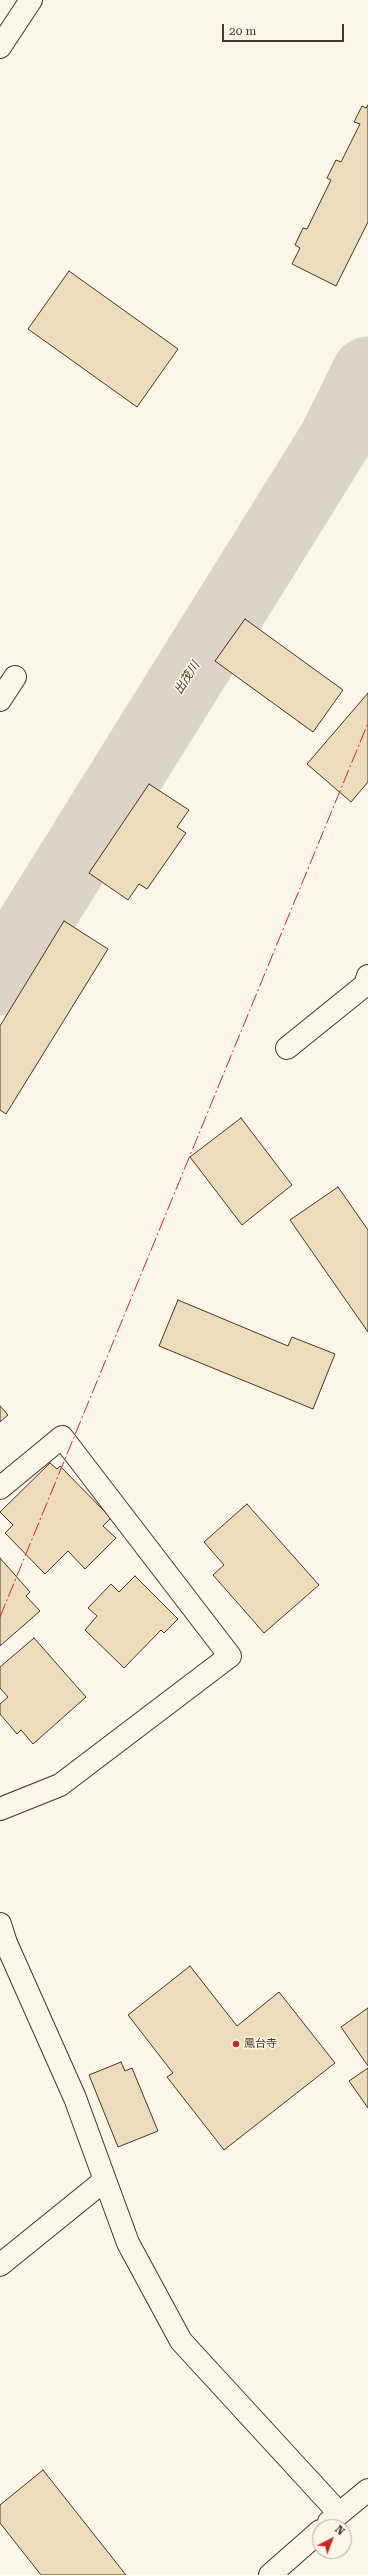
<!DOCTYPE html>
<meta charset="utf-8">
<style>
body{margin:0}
#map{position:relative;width:368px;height:2575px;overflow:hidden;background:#fbf6e9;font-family:"Roboto Serif",serif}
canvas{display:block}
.north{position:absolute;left:312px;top:2519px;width:40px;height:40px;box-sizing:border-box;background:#fbf6e9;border:1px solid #b4a999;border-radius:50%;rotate:42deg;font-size:11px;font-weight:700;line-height:16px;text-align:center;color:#4a3520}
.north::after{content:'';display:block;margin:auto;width:14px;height:18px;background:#c62828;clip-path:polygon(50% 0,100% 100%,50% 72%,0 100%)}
.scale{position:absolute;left:222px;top:24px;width:122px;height:18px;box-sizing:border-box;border:2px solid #4a3520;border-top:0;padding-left:5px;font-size:12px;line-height:14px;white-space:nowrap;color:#4a3520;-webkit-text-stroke:3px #fbf6e9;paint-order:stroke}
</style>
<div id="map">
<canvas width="368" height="2575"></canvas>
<div class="north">N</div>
<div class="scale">20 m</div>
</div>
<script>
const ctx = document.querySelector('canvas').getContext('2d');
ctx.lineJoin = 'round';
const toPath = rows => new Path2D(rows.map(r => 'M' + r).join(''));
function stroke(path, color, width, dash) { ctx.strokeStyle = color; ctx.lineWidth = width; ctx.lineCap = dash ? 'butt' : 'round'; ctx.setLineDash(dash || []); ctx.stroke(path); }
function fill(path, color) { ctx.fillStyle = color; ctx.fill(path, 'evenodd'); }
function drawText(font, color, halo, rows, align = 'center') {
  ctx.font = font + ' "Roboto Serif","Noto Sans JP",serif'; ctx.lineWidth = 3; ctx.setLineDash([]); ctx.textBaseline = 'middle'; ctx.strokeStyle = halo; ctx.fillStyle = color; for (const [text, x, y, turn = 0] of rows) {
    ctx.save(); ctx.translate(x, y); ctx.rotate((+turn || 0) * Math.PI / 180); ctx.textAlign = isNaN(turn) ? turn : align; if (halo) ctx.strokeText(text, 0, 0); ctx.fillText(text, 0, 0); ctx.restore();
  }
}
const river = toPath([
 [0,979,335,440,368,373]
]);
const building = toPath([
 [368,105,368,222,336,286,292,264,300,248,295,245,303,228,307,229,331,180,327,178,336,160,341,162,360,124,354,122,362,106,366,108,368,105],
 [69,271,178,349,137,407,28,329,69,271],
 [245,619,343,690,313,732,215,661,245,619],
 [368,693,368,782,351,802,307,764,368,693],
 [149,784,189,810,177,827,186,833,147,889,139,884,128,900,89,873,149,784],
 [64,921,108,949,6,1114,0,1110,0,1026,64,921],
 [241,1118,292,1185,242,1225,190,1157,241,1118],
 [338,1187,368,1230,368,1332,290,1220,338,1187],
 [178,1300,288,1346,292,1337,335,1354,313,1409,159,1346,178,1300],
 [0,1406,8,1415,0,1422,0,1406],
 [50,1463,57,1469,60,1466,111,1518,103,1526,116,1538,85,1569,68,1551,45,1574,5,1533,13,1525,0,1512,50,1463],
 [247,1504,319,1585,264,1633,213,1575,224,1565,204,1542,247,1504],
 [0,1558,30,1592,26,1596,40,1611,0,1646,0,1558],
 [135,1576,178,1619,164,1633,161,1630,124,1668,85,1630,97,1616,88,1608,111,1584,119,1592,135,1576],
 [34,1638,86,1697,33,1744,21,1730,17,1734,0,1714,0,1704,8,1697,0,1688,0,1667,34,1638],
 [190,1966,237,2026,279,1992,335,2063,224,2150,167,2077,173,2073,128,2015,190,1966],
 [368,2008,368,2066,341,2027,368,2008],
 [121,2062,125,2071,132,2068,158,2131,118,2147,89,2075,121,2062],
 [368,2068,368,2108,349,2081,368,2068],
 [43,2470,126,2575,41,2575,0,2523,0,2505,43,2470]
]);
const minor = toPath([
 [0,47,31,0],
 [0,700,15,677],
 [287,1048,365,985,368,976],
 [0,1488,62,1437,230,1656,60,1785,0,1809],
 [0,1924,6,1943,75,2098,128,2243,181,2341,339,2513],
 [0,2265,105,2180],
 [329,2522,368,2490],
 [270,2575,320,2531]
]);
const power = toPath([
 [0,1617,368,723]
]);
const markers = [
 [236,2044,4,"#c62828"]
];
const poiNames = [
 ["鳳台寺",244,2044]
];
const waterNames = [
 ["出茂川",187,678,-58]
];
stroke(river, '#dcd4c6', 73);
fill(building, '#ecdcbc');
stroke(building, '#4a3520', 1);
stroke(minor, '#4a3520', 24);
stroke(minor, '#fbf6e9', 22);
stroke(power, '#c62828', 1, [14, 3, 2, 3]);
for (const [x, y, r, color] of markers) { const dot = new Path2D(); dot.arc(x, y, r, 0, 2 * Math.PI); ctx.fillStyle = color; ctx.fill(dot); stroke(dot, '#fbf6e9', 1.5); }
drawText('11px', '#4a3520', '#fbf6e9', poiNames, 'left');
drawText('italic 12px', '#4a3520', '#fbf6e9', waterNames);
</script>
